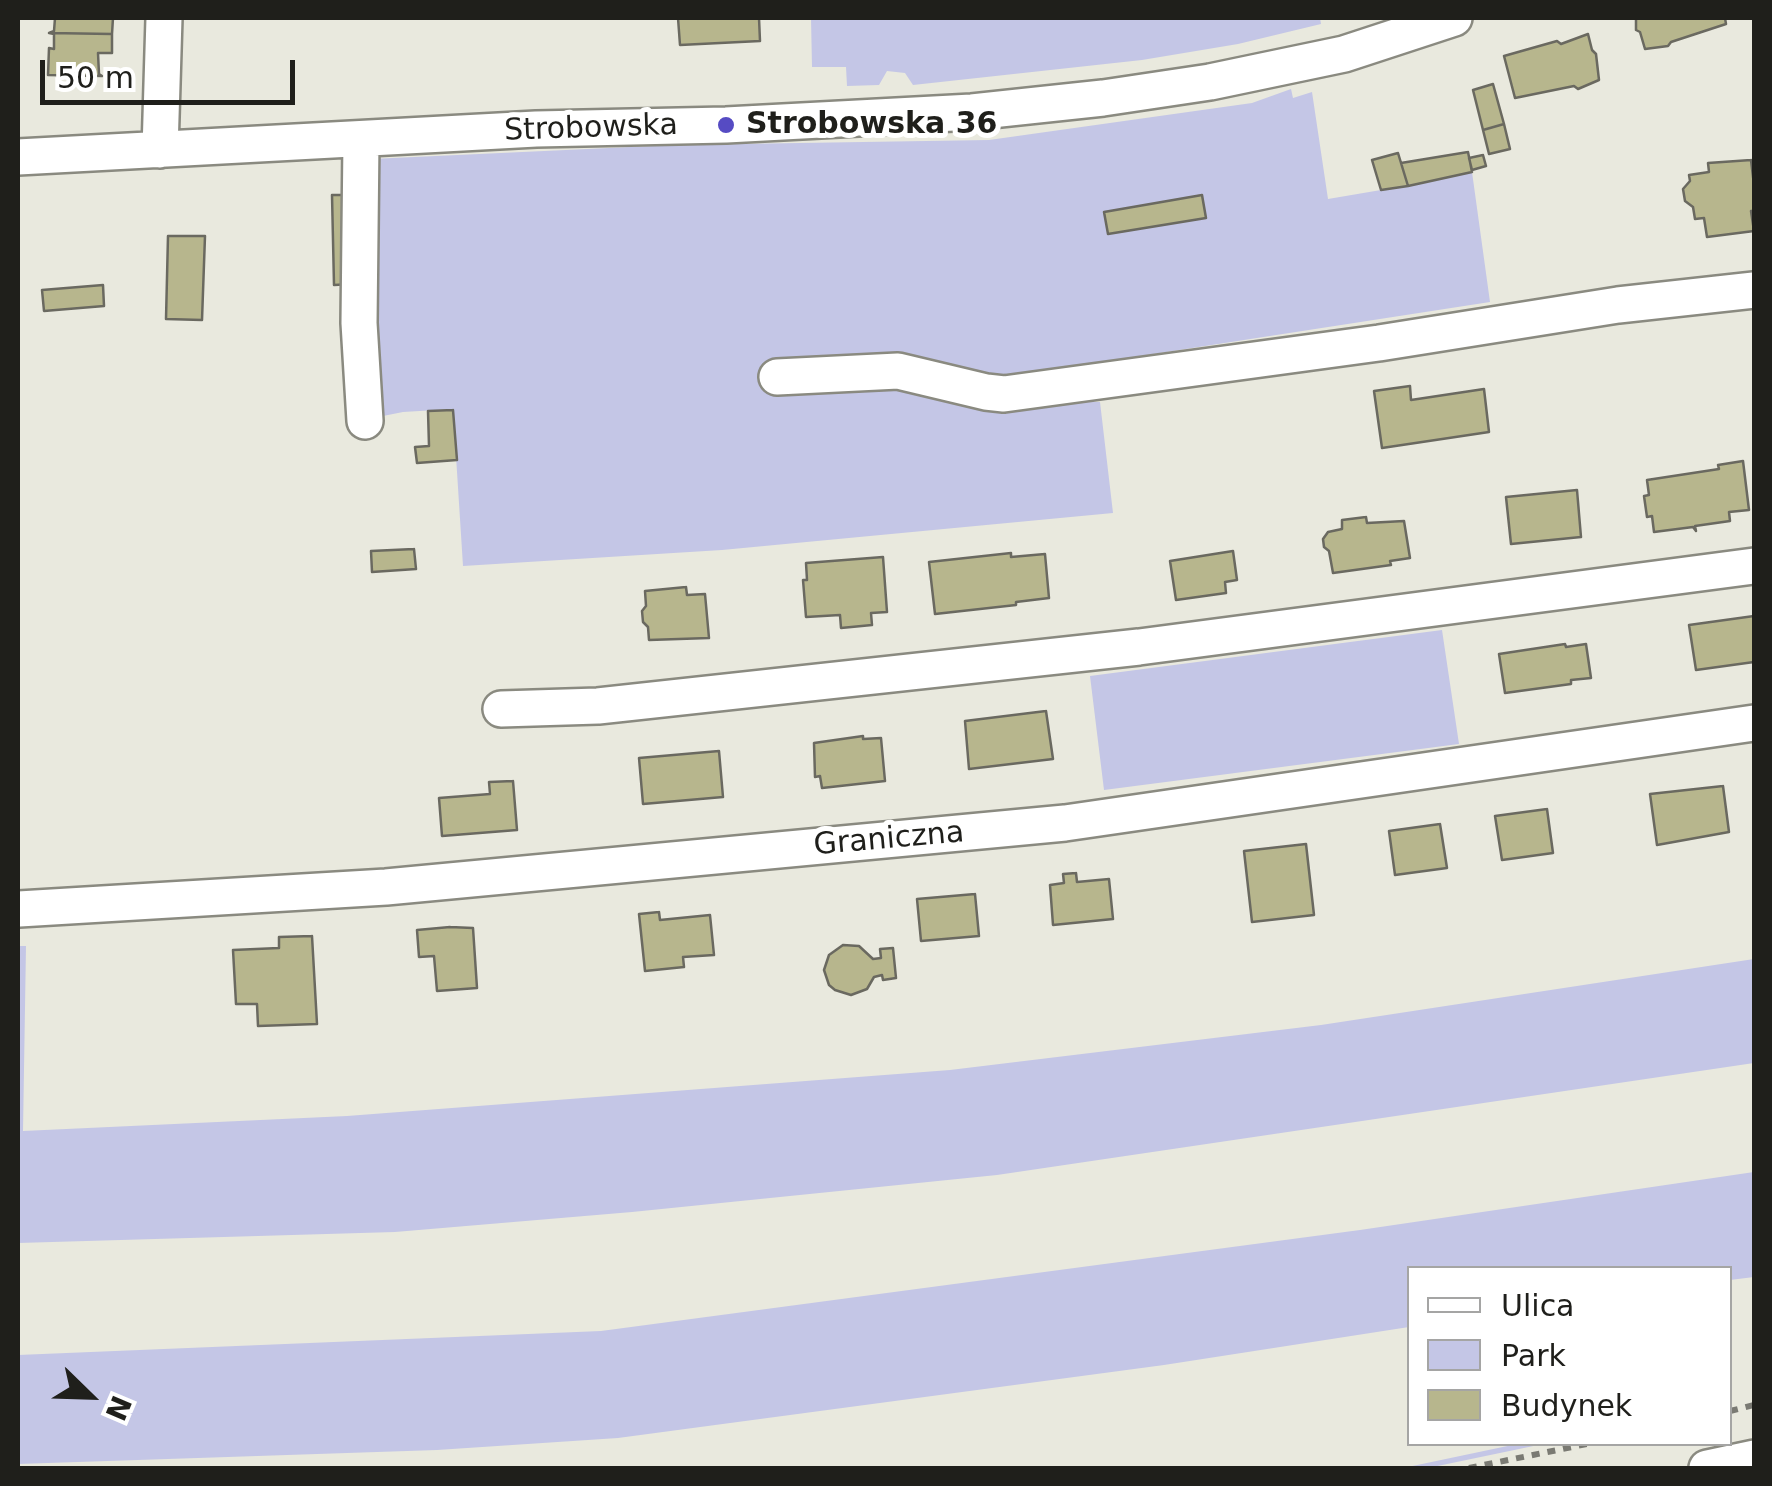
<!DOCTYPE html>
<style>
body{margin:0}
#map{position:relative;width:1772px;height:1486px;overflow:hidden;background:#e9e9de;font-family:"DejaVu Sans",sans-serif}
canvas{display:block}
.frame{position:absolute;inset:0;border:20px solid #1f1f1b;pointer-events:none}
.legend{position:absolute;left:1407px;top:1266px;width:325px;height:180px;box-sizing:border-box;background:#fff;border:2px solid #a5a5a4;margin:0;padding:12px 18px;list-style:none;font-size:30px;color:#1f1f1b}
.legend li{display:flex;align-items:center;gap:20px;height:50px}
.legend b{width:50px;border:2px solid #a5a5a4}
.north{position:absolute;left:40px;top:1346px;width:100px;height:100px;-webkit-text-stroke:8px #fff;paint-order:stroke;rotate:113deg;font-size:28px;font-weight:700;line-height:40px;text-align:center;color:#1f1f1b}
.north::after{content:'';display:block;margin:auto;width:35px;height:45px;background:#1f1f1b;clip-path:polygon(50% 0,100% 100%,50% 72%,0 100%)}
.scale{position:absolute;left:40px;top:60px;width:255px;height:45px;box-sizing:border-box;border:5px solid #1f1f1b;border-top:0;padding-left:12px;font-size:30px;line-height:35px;white-space:nowrap;color:#1f1f1b;-webkit-text-stroke:8px #fff;paint-order:stroke}
</style>
<div id="map">
<canvas width="1772" height="1486"></canvas>
<div class="frame"></div>
<ul class="legend">
<li><b style="height:12px;background:#fff"></b>Ulica</li>
<li><b style="height:28px;background:#c4c6e6"></b>Park</li>
<li><b style="height:28px;background:#b7b68d"></b>Budynek</li>
</ul>
<div class="north">N</div>
<div class="scale">50 m</div>
</div>
<script>
const ctx = document.querySelector('canvas').getContext('2d');
ctx.lineJoin = 'round';
function fill(path, color) { ctx.fillStyle = color; ctx.fill(path, 'evenodd'); }
const toPath = rows => new Path2D(rows.map(r => 'M' + r).join(''));
function stroke(path, color, width, dash) { ctx.strokeStyle = color; ctx.lineWidth = width; ctx.lineCap = dash ? 'butt' : 'round'; ctx.setLineDash(dash || []); ctx.stroke(path); }
function drawText(font, color, halo, rows, align = 'center') {
  ctx.font = font + ' "DejaVu Sans",sans-serif'; ctx.lineWidth = 10; ctx.setLineDash([]); ctx.textBaseline = 'middle'; ctx.strokeStyle = halo; ctx.fillStyle = color; for (const [text, x, y, turn = 0] of rows) {
    ctx.save(); ctx.translate(x, y); ctx.rotate((+turn || 0) * Math.PI / 180); ctx.textAlign = isNaN(turn) ? turn : align; if (halo) ctx.strokeText(text, 0, 0); ctx.fillText(text, 0, 0); ctx.restore();
  }
}
const green = toPath([
 [811,18,1320,18,1321,24,1238,44,1142,60,913,85,905,73,887,71,879,85,847,86,846,67,812,67],
 [1291,89,1293,98,1312,92,1328,199,1381,190,1407,181,1425,183,1472,172,1490,302,1121,359,1110,369,1094,396,1094,402,1100,402,1113,513,722,550,463,566,453,409,403,412,383,416,378,369,371,159,674,145,989,140,1252,103],
 [1442,630,1459,744,1104,790,1090,676],
 [18,946,26,946,23,1131,347,1116,950,1070,1321,1025,1754,959,1754,1063,997,1175,632,1212,395,1232,18,1243],
 [1754,1172,1754,1277,1730,1280,1730,1268,1410,1268,1409,1327,1164,1365,618,1438,437,1450,18,1464,18,1355,601,1331,1360,1230],
 [1517,1444,1543,1444,1428,1468,1403,1468]
]);
const building = toPath([
 [55,18,113,18,112,34,49,33,54,31,55,18],
 [678,18,759,18,760,41,680,45,678,18],
 [1636,18,1725,18,1726,24,1671,42,1668,46,1645,49,1640,32,1636,30,1636,18],
 [49,33,112,34,112,53,98,53,99,74,102,76,48,75,49,48,54,49,54,34,49,33],
 [1588,34,1592,50,1596,54,1599,80,1578,89,1574,86,1515,98,1504,56,1557,41,1561,44,1588,34],
 [1493,84,1504,124,1483,130,1473,90,1493,84],
 [1504,124,1510,149,1489,154,1483,130,1504,124],
 [1468,152,1472,172,1408,186,1401,163,1468,152],
 [1398,153,1408,186,1381,190,1372,160,1398,153],
 [1483,155,1486,166,1472,170,1469,158,1483,155],
 [1751,160,1754,185,1754,211,1751,211,1754,231,1707,237,1704,218,1695,219,1693,207,1685,201,1683,189,1690,181,1689,175,1709,172,1708,163,1751,160],
 [332,195,349,195,352,284,334,285,332,195],
 [1202,195,1206,218,1108,234,1104,212,1202,195],
 [168,236,205,236,202,320,166,319,168,236],
 [103,285,104,306,44,311,42,290,103,285],
 [1410,386,1411,400,1484,389,1489,432,1382,448,1374,391,1410,386],
 [453,410,457,460,417,463,415,447,429,446,428,411,453,410],
 [1743,461,1749,510,1729,512,1730,521,1695,526,1696,531,1693,527,1654,532,1652,516,1647,517,1644,496,1649,495,1647,480,1719,469,1718,465,1743,461],
 [1577,490,1581,537,1511,544,1506,497,1577,490],
 [1366,517,1367,523,1404,521,1410,558,1390,561,1391,565,1333,573,1329,551,1324,547,1323,539,1328,532,1342,529,1342,520,1366,517],
 [414,549,416,569,372,572,371,551,414,549],
 [1233,551,1237,580,1225,582,1226,593,1176,600,1170,561,1233,551],
 [1011,553,1011,557,1045,554,1049,598,1016,602,1016,605,935,614,929,562,1011,553],
 [883,557,887,612,871,613,872,625,841,628,840,615,806,617,803,580,807,580,806,563,883,557],
 [686,587,687,595,705,594,709,638,649,640,648,627,643,622,642,611,646,606,645,591,686,587],
 [1754,616,1754,662,1696,670,1689,625,1754,616],
 [1565,644,1566,647,1586,644,1591,678,1571,680,1571,684,1505,693,1499,654,1565,644],
 [1046,711,1053,759,969,769,965,721,1046,711],
 [863,736,863,739,881,738,885,781,822,788,820,776,815,777,814,743,863,736],
 [719,751,723,797,643,804,639,758,719,751],
 [513,781,517,830,442,836,439,798,490,794,489,782,513,781],
 [1723,786,1729,832,1657,845,1650,794,1723,786],
 [1547,809,1553,853,1502,860,1495,816,1547,809],
 [1440,824,1447,868,1395,875,1389,831,1440,824],
 [1306,844,1314,915,1252,922,1244,851,1306,844],
 [1076,873,1077,882,1109,879,1113,919,1053,925,1050,885,1064,883,1063,874,1076,873],
 [975,894,979,936,921,941,917,899,975,894],
 [659,912,660,920,710,915,714,955,683,957,684,967,645,971,639,914,659,912],
 [450,927,473,928,477,988,437,991,434,956,419,957,417,930,450,927],
 [312,936,317,1024,258,1026,257,1004,236,1004,233,950,279,948,279,937,312,936],
 [843,945,859,946,873,959,881,958,880,949,893,948,896,978,883,980,882,975,874,977,867,989,851,995,835,990,829,985,824,970,829,955,843,945]
]);
const path = toPath([
 [1730,1411,1754,1405],
 [1469,1468,1587,1444]
]);
const minor = toPath([
 [361,140,359,323,365,421],
 [160,150,164,18],
 [18,157,536,129,726,125,972,112,1103,98,1210,82,1344,54,1454,18],
 [777,377,898,371,986,392,1004,394,1379,343,1618,305,1754,290],
 [501,709,598,706,1139,647,1754,566],
 [19,909,386,887,1065,823,1754,723],
 [1707,1468,1754,1458]
]);
const markers = [
 [726,125,10,"#564bc3"]
];
const poiNames = [
 ["Strobowska 36",746,125]
];
const streetNames = [
 ["Strobowska",591,129,-2],
 ["Graniczna",889,840,-5]
];
fill(green, '#c4c6e6');
fill(building, '#b7b68d');
stroke(building, '#6a6960', 2.5);
stroke(minor, '#8a8a80', 40);
stroke(path, '#7a7a73', 6, [8, 8]);
stroke(minor, '#fff', 35);
for (const [x, y, r, color] of markers) { const dot = new Path2D(); dot.arc(x, y, r, 0, 2 * Math.PI); ctx.fillStyle = color; ctx.fill(dot); stroke(dot, '#fff', 4); }
drawText('bold 30px', '#1f1f1b', '#fff', poiNames, 'left');
drawText('30px', '#1f1f1b', '#fff', streetNames);
</script>
